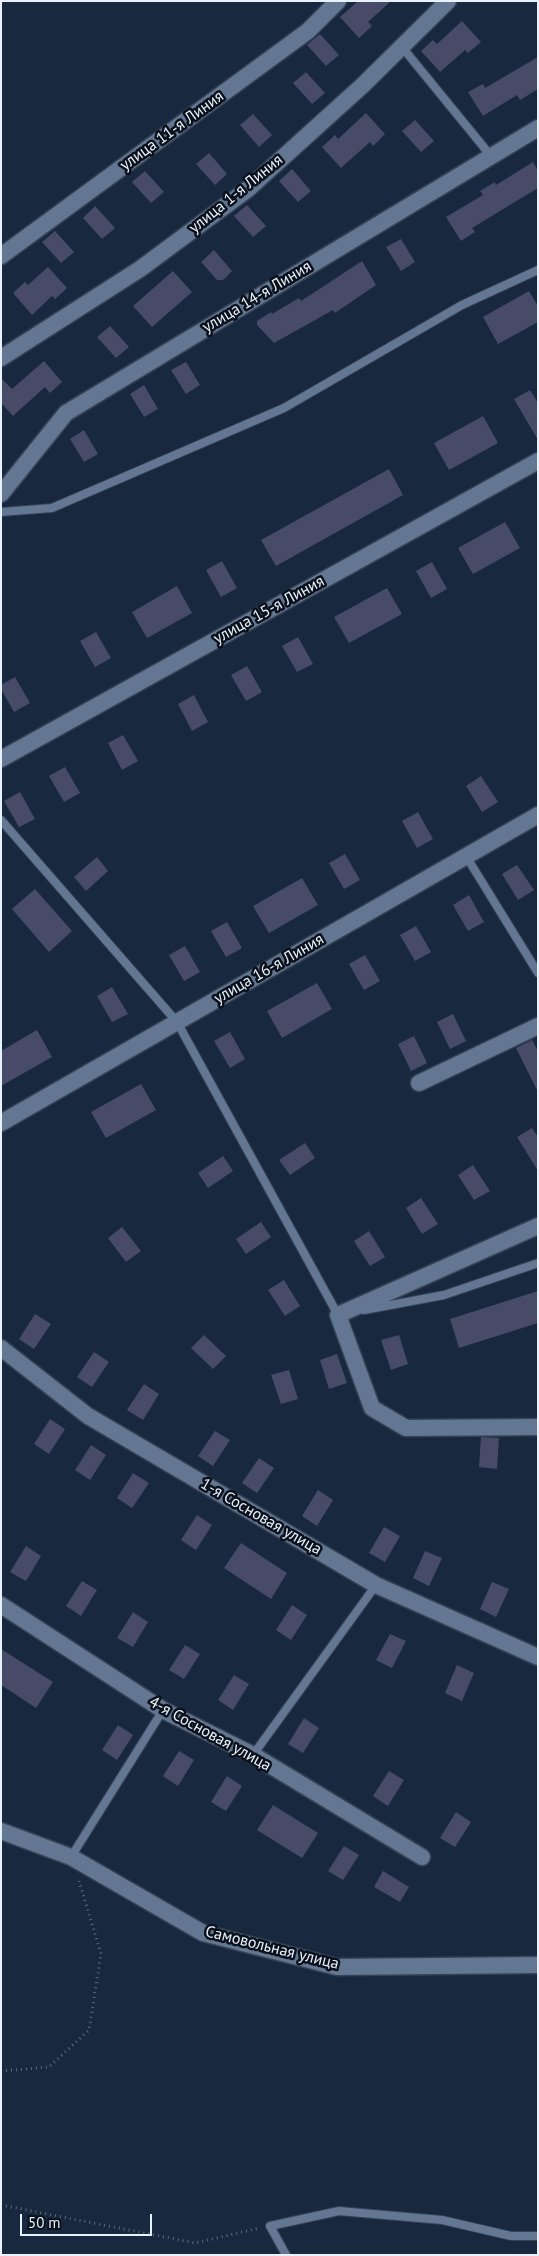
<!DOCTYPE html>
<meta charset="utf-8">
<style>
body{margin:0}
#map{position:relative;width:539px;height:2256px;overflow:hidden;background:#18283f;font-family:"PT Sans",sans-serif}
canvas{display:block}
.frame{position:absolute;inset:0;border:2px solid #e8f1fe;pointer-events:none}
.scale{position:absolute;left:20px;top:2214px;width:132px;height:22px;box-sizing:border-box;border:2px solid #e8f1fe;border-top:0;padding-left:6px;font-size:15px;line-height:18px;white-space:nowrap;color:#e8f1fe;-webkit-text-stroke:4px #0a111b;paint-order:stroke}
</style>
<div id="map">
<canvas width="539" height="2256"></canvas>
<div class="frame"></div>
<div class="scale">50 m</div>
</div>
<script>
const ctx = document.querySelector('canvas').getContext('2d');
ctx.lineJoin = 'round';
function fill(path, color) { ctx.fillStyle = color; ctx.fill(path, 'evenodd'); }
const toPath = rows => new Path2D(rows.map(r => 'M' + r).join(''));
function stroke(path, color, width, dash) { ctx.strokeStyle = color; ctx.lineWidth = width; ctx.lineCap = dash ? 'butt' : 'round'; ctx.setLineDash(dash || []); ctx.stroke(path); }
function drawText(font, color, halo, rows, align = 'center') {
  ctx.font = font + ' "PT Sans",sans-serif'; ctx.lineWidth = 5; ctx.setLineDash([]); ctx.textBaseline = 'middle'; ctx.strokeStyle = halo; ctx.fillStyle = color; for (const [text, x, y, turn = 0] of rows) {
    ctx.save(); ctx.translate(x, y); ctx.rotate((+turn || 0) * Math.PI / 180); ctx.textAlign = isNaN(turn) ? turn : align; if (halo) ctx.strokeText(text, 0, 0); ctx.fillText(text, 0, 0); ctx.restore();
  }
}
const building = toPath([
 [358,1,391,1,368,22,372,26,359,38,340,17],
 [462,21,481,42,468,53,465,50,440,72,421,51,433,40,437,44],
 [320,34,339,55,326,66,307,45],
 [538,57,538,89,520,100,517,95,483,116,468,92,483,84,485,88],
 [306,72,325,93,312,104,293,83],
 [366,113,385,134,373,146,370,142,341,168,322,147,335,135,338,139],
 [253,114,272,135,259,147,240,125],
 [415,120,434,141,421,152,402,131],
 [209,153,227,174,215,185,196,164],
 [533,162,538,171,538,188,472,228,475,232,461,241,446,217,483,195,480,191,495,182,496,185],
 [292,169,311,191,298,202,279,181],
 [145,171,164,192,151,203,132,182],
 [247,205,266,226,253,237,234,216],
 [95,206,115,228,102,239,83,218],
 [55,231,74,252,61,263,42,242],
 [401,239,415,262,401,271,386,247],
 [214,250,232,271,223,280,217,280,201,262],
 [362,261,376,285,335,313,333,310,274,343,257,325,257,321,271,312,272,314,299,298,301,301],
 [48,267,67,288,55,299,52,296,32,315,13,293,25,282,28,285],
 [173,271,192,292,152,327,133,306],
 [529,291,538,306,538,322,498,344,483,317],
 [110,326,129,347,116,358,97,337],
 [44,361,62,382,50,393,45,387,13,416,1,403,1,378,12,389],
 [186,362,200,385,186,394,171,370],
 [144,385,158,409,144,417,130,394],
 [530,390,538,403,538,440,514,399],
 [483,416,498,443,449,470,434,443],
 [84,430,98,454,84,462,70,439],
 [389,469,403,495,276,566,261,540],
 [505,522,520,548,473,574,458,548],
 [222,561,237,588,221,597,206,570],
 [432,562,447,589,431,598,416,571],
 [177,586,192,613,147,638,132,612],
 [387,588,402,614,349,643,334,617],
 [96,632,111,658,95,667,80,641],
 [298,637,313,664,297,672,282,646],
 [247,666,262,692,246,701,231,675],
 [15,677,30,703,14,712,1,689,1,685],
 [194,695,208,722,192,731,178,704],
 [123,735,138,761,122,770,108,743],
 [65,767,80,793,64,802,49,776],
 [481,776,498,802,482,812,466,786],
 [20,792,35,819,19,827,4,801],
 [418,812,433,839,417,848,402,821],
 [345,854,360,880,344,889,329,863],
 [97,857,108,871,86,891,74,877],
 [517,865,534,890,518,900,502,874],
 [302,878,318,905,269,933,253,906],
 [35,889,72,931,49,952,12,909],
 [469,895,484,922,468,931,453,905],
 [227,922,242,948,226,957,211,931],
 [416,926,431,952,415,961,400,935],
 [185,946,200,972,184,981,169,955],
 [365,955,380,981,364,990,349,964],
 [317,983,332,1009,282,1038,267,1011],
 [112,987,128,1014,112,1022,97,996],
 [453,1014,466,1041,450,1049,437,1022],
 [37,1030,52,1057,1,1086,1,1051],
 [230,1032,245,1059,230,1068,214,1041],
 [414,1036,427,1063,411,1071,398,1044],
 [532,1040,538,1051,538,1092,516,1048],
 [141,1084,156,1110,106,1138,91,1112],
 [532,1128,538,1137,538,1171,517,1137],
 [305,1143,315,1158,290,1175,279,1160],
 [223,1156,233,1171,208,1188,198,1173],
 [473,1165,490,1191,474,1200,458,1175],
 [421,1198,438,1224,422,1234,406,1208],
 [261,1222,271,1237,246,1254,236,1239],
 [122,1227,141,1251,126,1262,108,1238],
 [369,1231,385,1257,370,1266,354,1241],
 [284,1280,300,1306,285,1316,268,1290],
 [538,1291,538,1323,459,1348,450,1319],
 [35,1314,51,1324,34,1349,19,1339],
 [204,1335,226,1356,213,1369,191,1348],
 [399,1335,408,1364,391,1370,381,1340],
 [94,1352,109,1362,92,1387,77,1377],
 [337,1354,347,1383,329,1389,320,1360],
 [289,1370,298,1399,281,1404,271,1375],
 [144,1384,159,1394,143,1420,127,1410],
 [50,1419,65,1429,49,1454,34,1444],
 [215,1431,230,1440,213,1466,198,1456],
 [481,1437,499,1438,497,1469,479,1467],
 [91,1445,106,1455,90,1480,75,1470],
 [259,1458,274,1468,257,1493,242,1483],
 [133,1473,149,1483,132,1508,117,1498],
 [318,1490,333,1500,317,1526,302,1516],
 [197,1515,212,1525,196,1550,181,1540],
 [384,1527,400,1536,385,1562,369,1553],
 [241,1543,287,1573,271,1599,224,1568],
 [26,1546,41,1556,26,1581,10,1572],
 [425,1551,442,1558,429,1586,413,1578],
 [82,1581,97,1590,81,1616,66,1606],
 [492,1582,509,1589,496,1617,480,1609],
 [292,1605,307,1615,291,1640,276,1630],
 [133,1612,148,1622,133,1647,117,1638],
 [390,1634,406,1641,392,1668,376,1660],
 [185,1645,200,1654,184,1679,169,1670],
 [1,1649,53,1682,36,1708,1,1685],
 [457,1665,474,1673,462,1701,445,1693],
 [234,1675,249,1684,233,1710,218,1700],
 [304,1718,319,1728,303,1753,288,1744],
 [118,1725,133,1735,117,1760,102,1750],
 [179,1751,194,1760,178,1786,163,1776],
 [389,1771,404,1780,388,1806,373,1796],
 [227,1776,242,1786,226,1811,211,1802],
 [273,1805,318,1833,302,1858,257,1830],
 [456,1812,471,1822,455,1847,440,1838],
 [344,1846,359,1855,343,1880,328,1871],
 [383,1871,409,1887,400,1902,374,1887]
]);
const path = toPath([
 [1,2071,49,2067,89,2030,101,1954,79,1881],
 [1,2205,195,2243,260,2228]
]);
const service = toPath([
 [402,47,491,156],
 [1,512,52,508,284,408,462,305,538,270],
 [1,820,177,1022,338,1315,340,1314],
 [466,856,538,973],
 [364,1310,444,1295,538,1263],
 [253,1755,376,1585],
 [71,1857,163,1710],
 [286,2255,270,2226,339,2211,442,2220,511,2236,538,2236]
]);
const minor = toPath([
 [1,256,308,31,338,1],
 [1,358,140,269,248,189,363,85,448,1],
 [1,494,66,413,538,128],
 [1,759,538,461],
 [419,1083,538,1026],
 [1,1123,538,815],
 [538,1226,338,1315,372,1408,406,1428,538,1427],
 [1,1348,88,1416,376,1585,538,1657],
 [1,1605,163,1710,253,1755,422,1857],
 [1,1831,71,1857,203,1933,337,1967,538,1965]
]);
const streetNames = [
 ["улица 11-я Линия",172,131,-36],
 ["улица 1-я Линия",236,194,-39],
 ["улица 14-я Линия",257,297,-31],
 ["улица 15-я Линия",269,610,-29],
 ["улица 16-я Линия",269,969,-30],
 ["1-я Сосновая улица",261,1517,30],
 ["4-я Сосновая улица",210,1734,29],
 ["Самовольная улица",272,1948,14]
];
fill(building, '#474b68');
stroke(service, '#354255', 10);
stroke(minor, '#354255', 19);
stroke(path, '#5d6a7e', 3, [1, 4]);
stroke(service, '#637692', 8);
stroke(minor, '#637692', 16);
drawText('16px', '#e8f1fe', '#0a111b', streetNames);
</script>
